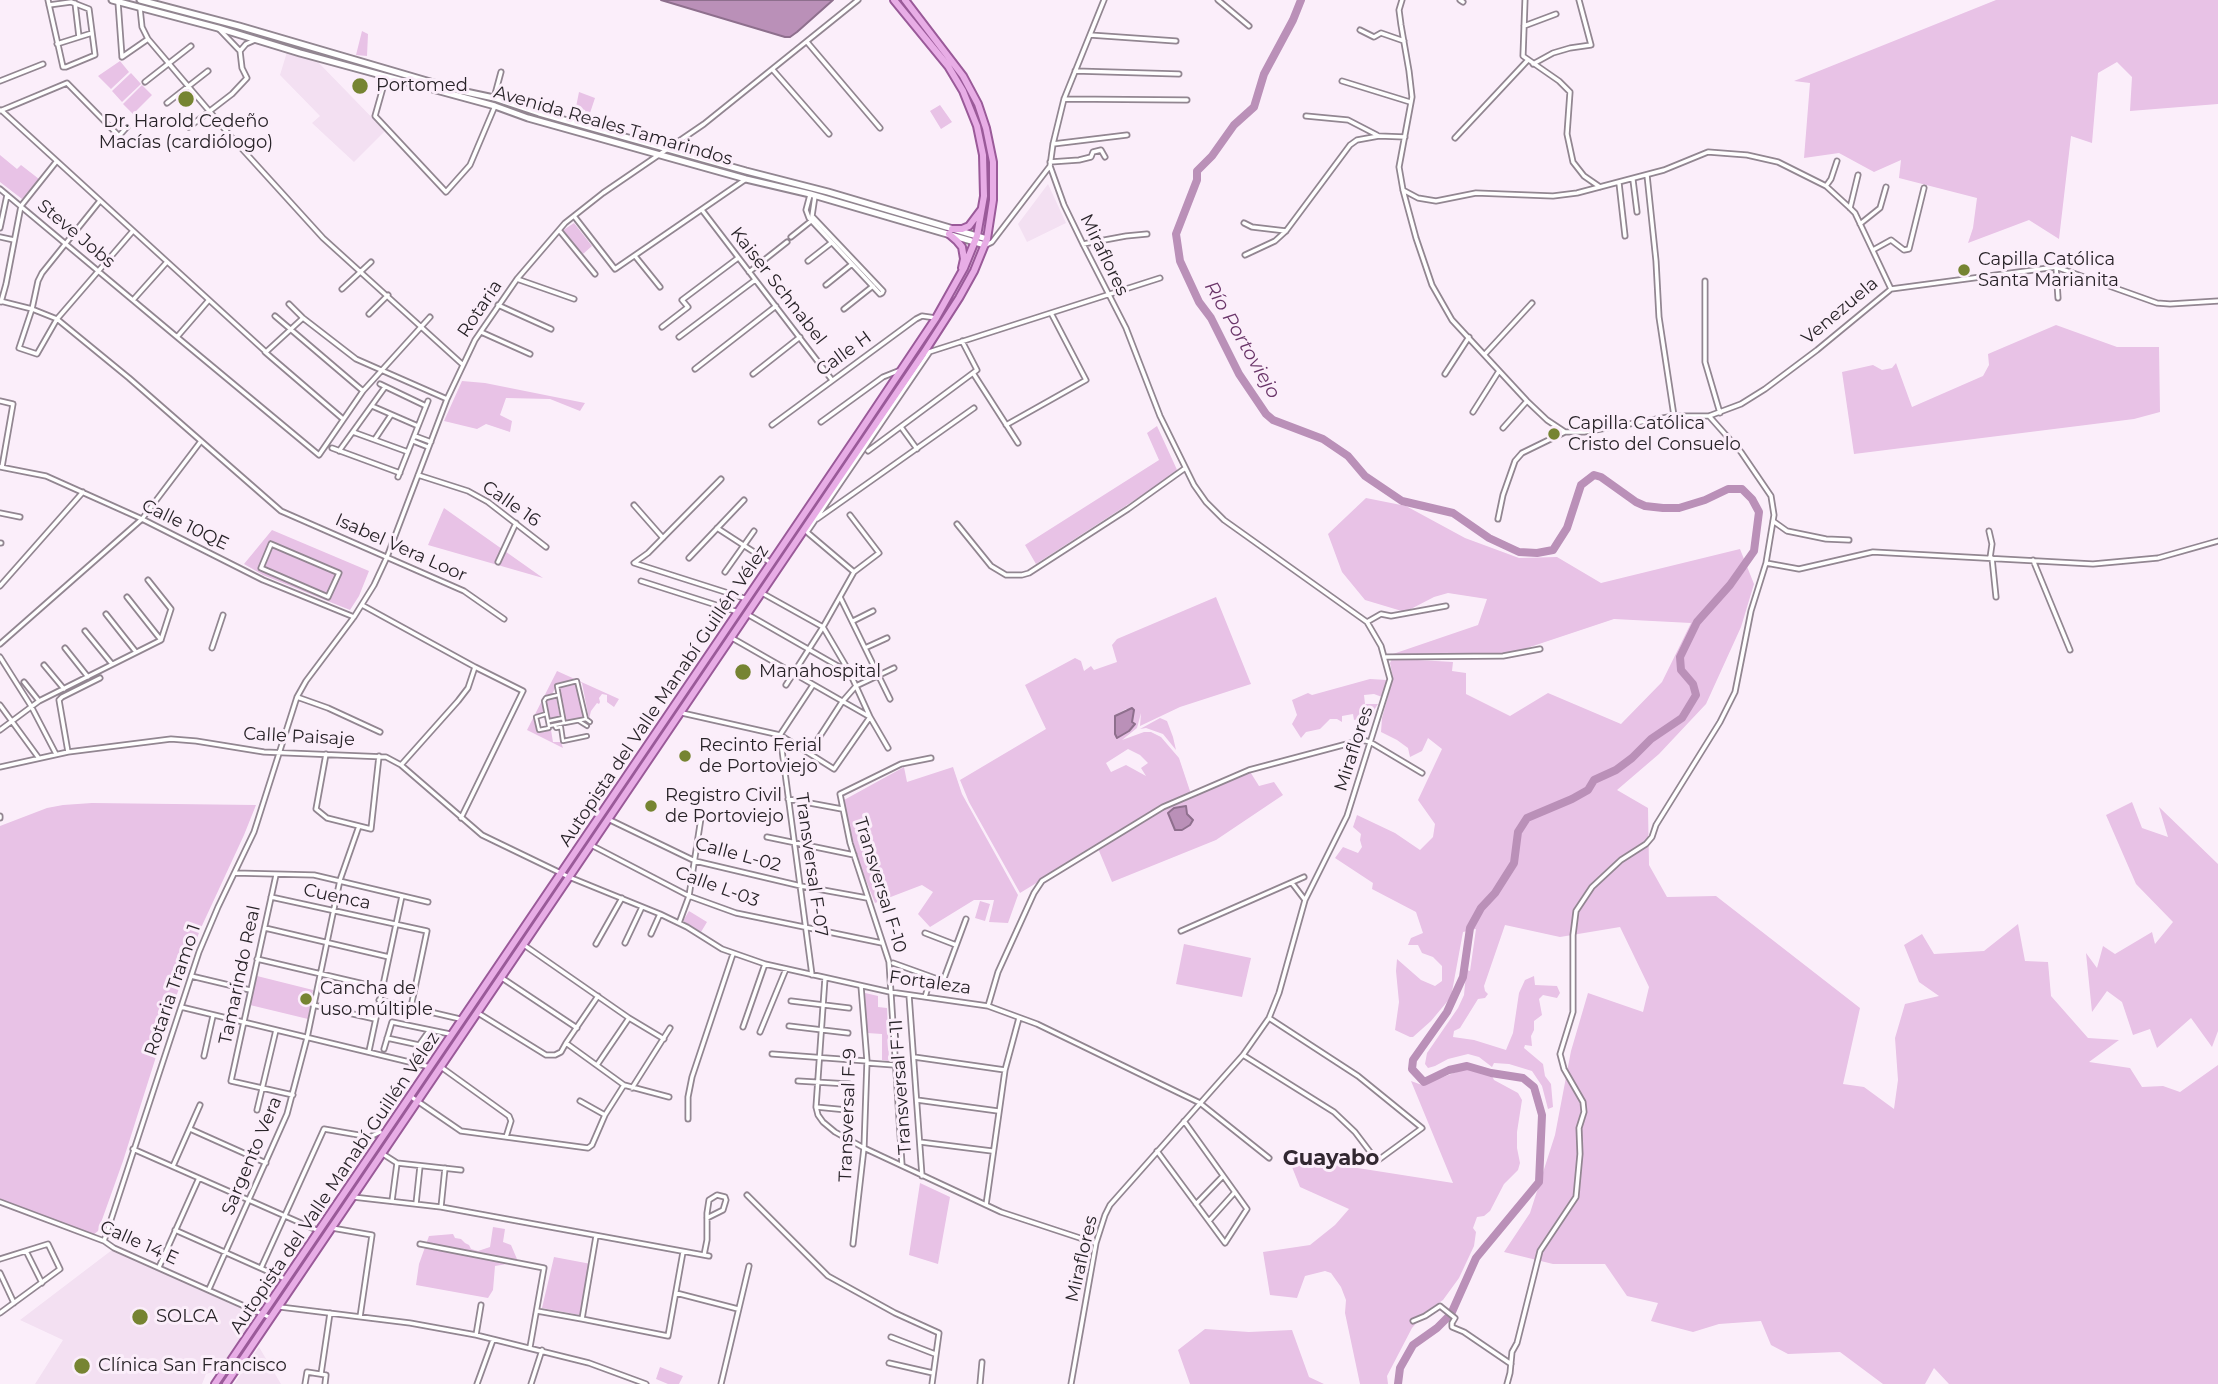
<!DOCTYPE html>
<meta charset="utf-8">
<style>
body{margin:0}
canvas{display:block;background:#fbeefa}
</style>
<canvas width="2218" height="1384"></canvas>
<script>
const ctx = document.querySelector('canvas').getContext('2d');
ctx.lineJoin = 'round';
function fill(path, color) { ctx.fillStyle = color; ctx.fill(path, 'evenodd'); }
const toPath = rows => new Path2D(rows.map(r => 'M' + r).join(''));
function stroke(path, color, width, dash) { ctx.strokeStyle = color; ctx.lineWidth = width; ctx.lineCap = dash ? 'butt' : 'round'; ctx.setLineDash(dash || []); ctx.stroke(path); }
function drawText(font, color, halo, rows, align = 'center') {
  ctx.font = font + ' Montserrat,sans-serif'; ctx.lineWidth = 6; ctx.setLineDash([]); ctx.textBaseline = 'middle'; ctx.strokeStyle = halo; ctx.fillStyle = color; for (const [text, x, y, turn = 0] of rows) {
    ctx.save(); ctx.translate(x, y); ctx.rotate((+turn || 0) * Math.PI / 180); ctx.textAlign = isNaN(turn) ? turn : align; if (halo) ctx.strokeText(text, 0, 0); ctx.fillText(text, 0, 0); ctx.restore();
  }
}
const built = toPath([
 [287,52,317,61,385,131,354,162,312,123,320,116,280,75],
 [1048,184,1066,223,1027,242,1018,224],
 [112,1250,258,1314,220,1370,206,1374,202,1384,35,1384,63,1340,20,1320],
 [259,1347,281,1384,234,1384]
]);
const green = toPath([
 [1996,0,2218,0,2218,104,2130,111,2132,77,2117,62,2098,73,2092,143,2071,136,2059,239,2029,220,1968,243,1973,228,1977,198,1899,178,1901,160,1874,172,1839,153,1804,158,1810,83,1794,81],
 [362,31,368,34,367,56,356,55],
 [120,61,129,72,111,89,98,76],
 [131,73,141,84,122,102,112,91],
 [142,85,152,95,133,114,123,104],
 [579,92,595,98,588,119,585,110,576,107],
 [940,105,952,122,941,129,930,111],
 [0,155,17,169,21,165,39,179,22,199,0,182],
 [574,223,592,246,583,254,562,231],
 [2056,325,2117,347,2159,347,2160,412,2134,419,1854,454,1842,372,1873,365,1882,370,1892,368,1896,363,1912,407,1983,376,1989,365,1988,354],
 [462,381,485,383,585,403,580,411,550,399,506,398,500,415,512,421,510,432,486,424,477,429,444,421],
 [1157,426,1178,472,1036,564,1025,545,1159,460,1147,433],
 [1366,498,1406,506,1465,538,1519,558,1557,557,1601,583,1740,549,1754,584,1741,627,1706,704,1659,754,1617,790,1648,808,1649,865,1667,897,1716,896,1860,1008,1843,1084,1864,1087,1894,1109,1898,1080,1895,1038,1905,1004,1939,996,1919,982,1904,945,1922,934,1934,954,1984,951,2018,924,2025,961,2048,962,2051,996,2088,1038,2119,1040,2089,1062,2130,1068,2142,1087,2163,1086,2180,1092,2218,1065,2218,1384,1949,1384,1934,1368,1925,1384,1883,1384,1840,1352,1788,1354,1771,1345,1761,1321,1719,1324,1693,1332,1651,1321,1658,1303,1627,1296,1605,1264,1553,1264,1504,1252,1530,1213,1555,1135,1571,1051,1588,993,1643,1012,1649,987,1620,927,1560,937,1505,925,1484,986,1485,991,1488,994,1485,998,1478,999,1460,1028,1454,1031,1453,1037,1474,1040,1506,1050,1513,1033,1519,993,1525,980,1534,976,1535,985,1557,986,1560,993,1557,998,1543,995,1539,999,1542,1015,1534,1021,1534,1030,1531,1036,1532,1046,1525,1045,1524,1048,1543,1064,1545,1076,1551,1084,1553,1107,1548,1109,1542,1086,1532,1071,1509,1064,1494,1063,1492,1067,1479,1057,1468,1054,1448,1059,1435,1066,1428,1068,1425,1064,1427,1053,1458,1008,1464,995,1466,974,1467,970,1470,971,1476,929,1463,932,1451,997,1431,1021,1413,1037,1410,1037,1395,1030,1399,1002,1396,971,1397,959,1421,980,1435,986,1442,981,1442,966,1433,957,1422,953,1418,945,1408,945,1411,938,1423,933,1416,912,1372,889,1373,883,1335,858,1343,847,1358,853,1362,847,1360,840,1361,834,1353,827,1357,815,1395,833,1420,850,1433,837,1435,824,1418,800,1442,749,1428,738,1422,751,1410,757,1408,748,1397,740,1381,732,1382,718,1393,678,1390,663,1392,659,1401,659,1453,662,1452,671,1466,673,1466,694,1510,716,1548,693,1621,724,1662,682,1691,623,1614,619,1503,656,1390,655,1478,625,1487,599,1448,593,1434,597,1405,612,1365,600,1342,572,1328,534],
 [444,508,543,578,428,545],
 [272,530,369,571,359,596,350,610,263,575,244,564],
 [1216,597,1251,684,1180,707,1140,726,1141,713,1137,728,1122,740,1144,732,1151,732,1161,737,1179,758,1191,794,1249,770,1259,786,1274,782,1283,795,1216,840,1112,882,1097,846,1020,893,969,802,960,780,1046,729,1025,685,1075,658,1081,661,1084,671,1091,666,1094,670,1117,662,1112,645,1117,639],
 [1126,709,1130,709,1132,722,1134,724,1129,731,1117,714],
 [1128,749,1140,755,1148,763,1141,768,1146,776,1126,765,1111,772,1106,763],
 [557,671,619,699,614,707,607,702,607,695,602,694,599,698,600,702,599,704,597,703,591,711,589,719,582,683,575,680,558,683,552,694,546,696,543,701,545,711,543,714,536,715,534,720,537,732,551,730,553,742,561,742,563,748,527,730],
 [1370,679,1387,680,1389,682,1382,697,1374,694,1364,695,1365,704,1378,704,1370,716,1354,720,1353,714,1342,716,1342,722,1337,719,1330,719,1320,729,1306,732,1301,738,1292,724,1297,715,1292,700,1308,693,1312,695],
 [578,684,585,718,565,722,559,688],
 [556,697,560,717,549,719,546,699],
 [1160,718,1167,721,1173,737,1176,750,1163,734,1146,728,1140,729],
 [904,767,907,782,953,767,962,794,1018,895,1008,923,989,922,994,900,974,900,930,927,918,914,933,892,922,885,875,903,854,850,846,816,844,800],
 [2132,802,2142,828,2168,837,2159,807,2218,864,2218,1031,2212,1047,2191,1018,2157,1048,2150,1029,2133,1035,2122,1002,2107,991,2092,1012,2086,953,2097,968,2103,946,2115,954,2152,932,2155,944,2173,922,2136,884,2106,815],
 [92,803,256,805,244,835,200,930,167,1022,123,1161,98,1231,93,1235,0,1202,0,826,47,808,63,805],
 [980,901,990,904,985,921,975,918],
 [689,911,707,922,701,932,683,921],
 [1184,944,1251,958,1242,997,1176,984],
 [257,976,313,990,308,1019,250,1005],
 [865,993,878,996,878,1007,887,1008,889,1061,882,1060,882,1034,867,1033],
 [1467,1068,1492,1076,1494,1080,1518,1093,1522,1100,1517,1132,1517,1148,1520,1163,1518,1170,1504,1184,1490,1211,1484,1216,1477,1217,1473,1228,1476,1232,1474,1246,1459,1278,1443,1300,1427,1311,1412,1328,1387,1376,1388,1384,1360,1384,1345,1313,1346,1300,1341,1287,1331,1273,1325,1271,1305,1276,1297,1298,1270,1295,1263,1252,1310,1245,1335,1225,1349,1209,1300,1187,1292,1167,1294,1158,1453,1183,1411,1081,1422,1085],
 [920,1183,950,1197,938,1264,909,1255],
 [493,1227,505,1229,503,1242,511,1245,517,1259,507,1264,495,1266,493,1290,488,1298,416,1285,419,1264,429,1236,453,1234,455,1238,461,1239,465,1243,469,1245,471,1249,478,1251,490,1247],
 [554,1257,591,1264,580,1315,542,1308],
 [1205,1329,1249,1332,1292,1330,1309,1377,1324,1384,1190,1384,1178,1350],
 [660,1367,683,1376,679,1384,668,1384,656,1379]
]);
const water = toPath([
 [661,0,833,0,797,32,790,37,785,37,661,0],
 [1132,708,1134,710,1132,722,1135,724,1129,731,1117,738,1115,734,1115,716,1132,708],
 [1186,806,1187,814,1193,820,1190,825,1182,830,1175,830,1168,813,1174,808,1186,806]
]);
const river = toPath([
 [1301,0,1293,20,1264,74,1254,107,1234,125,1212,156,1197,171,1197,180,1176,234,1180,261,1199,302,1211,318,1239,374,1266,414,1273,420,1323,439,1348,456,1365,476,1402,501,1453,513,1489,538,1519,552,1537,553,1553,550,1567,528,1581,485,1594,475,1601,477,1636,502,1645,506,1663,508,1679,508,1705,500,1728,489,1742,489,1752,499,1759,512,1754,551,1730,585,1697,622,1680,657,1681,670,1693,684,1696,695,1682,718,1651,739,1632,758,1616,770,1594,780,1588,790,1572,799,1527,818,1518,832,1514,863,1495,893,1481,908,1470,928,1463,977,1447,1012,1413,1060,1412,1069,1424,1082,1449,1070,1467,1066,1491,1073,1523,1078,1534,1087,1542,1115,1539,1182,1476,1258,1451,1314,1437,1328,1413,1345,1400,1368,1398,1384]
]);
const pedestrian = toPath([
 [558,695,546,698,544,701,549,726,564,723,557,686,577,681,586,719,590,722],
 [546,714,536,717,539,730,549,728,549,726],
 [549,721,563,718],
 [579,721,587,726],
 [565,723,586,719],
 [555,726,556,728,561,727,563,741,587,736]
]);
const minor = toPath([
 [48,0,63,67,66,67,95,55,89,9,71,2,49,5],
 [1218,0,1249,26],
 [1402,0,1399,10,1401,25,1409,71,1412,97,1399,167,1403,190,1416,238,1432,285,1452,320,1527,401,1547,420,1565,432,1584,432,1674,416,1709,416,1741,404,1765,389,1817,350,1891,289,1855,213,1850,208,1826,186,1778,162,1747,155,1708,152,1664,170,1577,193,1553,196,1476,193,1436,201,1418,198,1403,190],
 [1460,0,1463,2],
 [1525,0,1523,56,1559,81,1570,92,1567,134,1573,162,1584,176,1600,187],
 [118,2,122,57],
 [75,3,79,37],
 [140,8,142,27,148,39,233,139,323,238,462,364],
 [1524,26,1556,14],
 [1360,30,1374,37,1381,33,1404,41],
 [1090,35,1176,41],
 [807,42,880,128],
 [57,44,92,33],
 [240,51,246,44,255,40],
 [122,57,148,39],
 [1533,64,1553,53,1570,48,1591,45,1579,0],
 [773,70,829,134],
 [1075,71,1179,74],
 [386,77,375,116,446,192,470,165,495,106],
 [0,81,43,64],
 [1342,81,1410,102],
 [145,82,191,46],
 [494,98,501,72],
 [1064,99,1187,100],
 [167,103,208,71],
 [1,110,266,352,303,318],
 [0,111,67,83,119,136,127,127],
 [1306,116,1348,120,1377,135],
 [189,127,232,94,247,78,242,68,240,51,219,29],
 [1455,138,1527,61],
 [1053,144,1127,135],
 [1050,162,1079,160,1091,157,1093,152,1101,150,1105,157],
 [1050,166,1064,205,1083,244,1126,328,1160,416,1194,485,1206,502,1224,520,1367,622,1381,646,1390,679,1347,816,1305,900,1279,993,1269,1018,1243,1055,1110,1205,1105,1215,1096,1243,1071,1384],
 [1647,175,1656,261,1659,317,1674,416],
 [1633,180,1637,212],
 [1619,183,1625,236],
 [1826,186,1831,179,1837,161],
 [0,189,177,337,208,301],
 [810,195,806,210,809,218,880,294,882,293],
 [815,196,812,216,883,291,882,293],
 [99,202,42,273,38,281,32,309,19,348,37,354,57,319,132,232],
 [1850,208,1858,175],
 [702,210,832,380],
 [574,216,615,269,746,179],
 [1244,223,1252,227,1286,231],
 [1860,224,1880,208,1886,187],
 [0,228,7,195],
 [559,230,595,274],
 [0,237,14,240],
 [791,237,811,221],
 [1083,244,1126,236,1147,234],
 [986,245,992,242,1050,166,1053,144,1064,99,1104,0],
 [1873,250,1891,240,1904,250,1909,249,1924,188],
 [1245,255,1275,241,1286,231,1350,145,1357,140,1379,136,1405,137],
 [635,256,660,287],
 [808,261,831,243],
 [2056,267,2058,298],
 [749,272,787,242],
 [517,279,574,299],
 [1705,281,1705,362,1720,413],
 [826,285,852,264],
 [342,289,371,262],
 [1891,289,2056,267,2157,303,2170,304,2218,301],
 [133,300,166,263],
 [0,301,32,309,57,319,129,378,281,511,464,591,504,619],
 [1,302,6,284,21,206,56,162],
 [289,304,303,318,356,359,447,399],
 [498,305,551,329],
 [844,309,873,286],
 [369,314,388,295],
 [275,316,363,391],
 [662,327,688,307,682,300,738,258],
 [481,332,530,354],
 [177,337,319,455,363,391,430,317],
 [679,337,755,280],
 [265,352,343,419],
 [926,353,1160,278],
 [1485,354,1532,303],
 [695,369,776,306],
 [973,373,1018,443],
 [753,374,800,337],
 [1445,374,1469,337],
 [380,384,426,406],
 [0,401,13,404,2,467],
 [372,406,418,426],
 [1473,412,1499,371],
 [821,422,883,377,898,371],
 [772,425,916,319,922,316,936,318],
 [1006,425,1086,380,1051,313],
 [901,427,917,449],
 [1503,428,1527,401],
 [353,432,408,452],
 [415,436,431,442],
 [375,439,391,415],
 [413,441,428,447],
 [332,448,400,473],
 [339,451,385,387],
 [868,451,977,370,962,341],
 [0,467,46,476,142,519,263,580,354,617],
 [418,475,468,491,488,502,546,547],
 [398,477,428,401],
 [721,479,648,553,634,563,747,599],
 [634,505,663,538],
 [0,513,20,517],
 [817,519,974,408],
 [1498,519,1503,495,1515,461,1522,453,1565,432],
 [1773,521,1787,531,1826,539,1849,540],
 [957,524,991,566,1006,575,1022,575,1029,573,1128,509,1184,469],
 [717,528,771,563],
 [1989,531,1992,544,1990,558],
 [807,532,929,353],
 [808,533,854,572],
 [0,543,1,543],
 [271,544,339,573,328,597,261,568,271,544],
 [689,558,744,500],
 [1992,558,1996,597],
 [2033,560,2070,650],
 [498,562,516,523],
 [1766,563,1799,569,1873,552,2093,564,2158,558,2218,541],
 [725,572,754,531],
 [641,581,738,612],
 [0,586,83,492],
 [762,593,823,627,850,673],
 [127,597,161,640],
 [840,597,890,699],
 [362,605,475,667,468,688,458,701,401,765],
 [106,614,136,652],
 [747,614,850,673,870,717,834,769,780,735,813,685],
 [853,621,873,611],
 [1367,622,1381,614,1391,616,1446,606],
 [85,631,112,664],
 [732,638,870,717,888,748],
 [0,644,142,519,201,441],
 [65,648,88,677],
 [212,648,223,615],
 [865,648,887,638],
 [0,657,31,706,56,754],
 [1386,657,1503,656,1540,649],
 [44,665,64,689],
 [24,682,39,701],
 [786,685,823,627,854,572,879,553,850,515],
 [297,697,328,708,380,732],
 [0,705,38,757],
 [682,713,780,735,812,975],
 [0,730,39,701,161,640,171,609,148,580],
 [68,752,59,700,62,697,100,678],
 [809,753,842,702,856,686,894,668],
 [326,754,316,809,327,818,371,829,379,756],
 [0,767,68,752,171,739,196,741,264,752,386,757,401,765,482,835,569,877,660,914,687,927,722,949,765,964,890,992,988,1006,1037,1024,1200,1103,1269,1158],
 [788,799,842,809],
 [0,816,0,818],
 [461,818,523,691,475,667],
 [608,819,695,861,801,886,867,898],
 [767,837,854,855],
 [591,845,689,896,736,913,882,943],
 [235,873,314,875,428,902],
 [276,875,231,1081,293,1095],
 [1292,883,1305,900],
 [271,897,427,931,411,1007],
 [679,923,689,896,701,818],
 [265,928,389,957],
 [1181,931,1304,877],
 [925,933,956,945],
 [651,934,660,914],
 [625,943,642,907],
 [596,944,622,898],
 [524,945,629,1018,664,1039],
 [257,959,381,988],
 [893,963,943,981,966,919],
 [191,976,250,990],
 [502,978,577,1028],
 [825,978,816,1107,818,1115,823,1122,835,1132,864,1148,1001,1212,1095,1243],
 [909,995,922,1176],
 [925,997,931,977],
 [379,1000,460,1019],
 [791,1001,849,1008],
 [313,1005,375,1019],
 [988,1006,998,972,1034,893,1042,881,1163,807,1249,770,1362,740,1370,742,1422,773],
 [181,1007,430,1067],
 [478,1013,546,1055,555,1055,561,1052,566,1043,624,1085,669,1097],
 [789,1026,848,1033],
 [743,1027,765,964],
 [760,1032,786,969],
 [387,1038,419,1045,429,1031],
 [566,1043,598,996],
 [384,1049,392,1022,450,1034],
 [369,1051,402,896],
 [772,1054,867,1061],
 [1243,1055,1334,1112,1355,1132,1377,1161,1422,1128,1358,1076,1269,1018],
 [204,1056,213,1016],
 [914,1057,1005,1070],
 [867,1063,894,1065],
 [597,1065,629,1018],
 [441,1067,509,1116,511,1121,506,1137],
 [798,1081,849,1084,847,1110,816,1107],
 [632,1088,670,1028],
 [410,1096,461,1131,588,1148,592,1145,605,1115,624,1085],
 [917,1100,998,1111],
 [580,1101,605,1115],
 [257,1110,276,1030],
 [688,1119,688,1097,692,1077,733,954],
 [190,1129,266,1163],
 [920,1142,992,1151],
 [133,1149,319,1231],
 [1157,1151,1225,1243,1247,1209,1184,1121],
 [383,1154,397,1163,461,1170],
 [902,1165,889,962,850,843,840,794,901,764,931,758],
 [173,1166,200,1105],
 [747,1195,828,1276,895,1313,939,1333,932,1384],
 [353,1197,441,1207,709,1256],
 [392,1201,397,1163],
 [0,1202,104,1241,114,1248,271,1318],
 [416,1204,420,1166],
 [1196,1204,1223,1176],
 [986,1205,1005,1070,1019,1018],
 [441,1207,445,1168],
 [1209,1221,1235,1192],
 [332,1228,372,1235,360,1317],
 [175,1230,285,1279],
 [104,1241,199,952,218,907,254,832,297,697,306,681,354,617,374,585,387,557,447,399,475,340,517,279,565,223,603,193,704,124,858,0],
 [420,1244,544,1268,530,1347],
 [853,1244,864,1148,867,1061,861,986],
 [26,1251,42,1283],
 [704,1255,707,1240,707,1213,709,1200,717,1195,725,1197,726,1200,723,1210,707,1218],
 [0,1259,48,1244,60,1269,0,1313],
 [159,1267,199,1178],
 [261,1268,324,1129,370,1137,380,1132],
 [0,1273,14,1303],
 [209,1289,287,1114,307,1038,340,880,359,826],
 [676,1293,738,1309],
 [280,1307,410,1323,476,1335,589,1363,646,1384],
 [537,1311,582,1319,596,1236],
 [582,1319,668,1336,683,1252],
 [1413,1321,1425,1316,1440,1306,1455,1318,1452,1323,1452,1327,1464,1332,1511,1364],
 [476,1335,481,1305],
 [891,1337,935,1354],
 [889,1363,933,1373],
 [321,1374,330,1313],
 [305,1384,307,1372,326,1375,325,1384],
 [477,1384,493,1340],
 [531,1384,542,1350],
 [721,1384,749,1266],
 [980,1384,982,1362],
 [1507,1384,1510,1373,1512,1352,1517,1343,1540,1251,1576,1197,1580,1154,1579,1128,1584,1112,1583,1102,1564,1069,1560,1054,1573,1012,1573,935,1576,911,1592,887,1621,860,1646,844,1652,837,1656,825,1720,722,1735,692,1751,611,1766,563,1774,515,1771,496,1741,452,1709,416]
]);
const secondary = toPath([
 [112,0,218,28,300,53,495,106,528,118,746,179,810,194,985,245],
 [140,0,239,26,461,91,494,98,539,113,746,171,828,192,987,239]
]);
const primary = toPath([
 [952,229,962,229,969,226,981,210],
 [949,234,957,241,962,247,964,259,962,268],
 [215,1384,859,433,936,318,964,268,977,236,984,196,983,155,977,126,963,91,948,66,894,0],
 [226,1384,923,354,959,298,974,271,987,239,993,200,993,162,986,128,978,104,963,76,905,0]
]);
const markers = [
 [360,86,9,"#768432"],
 [186,99,9,"#768432"],
 [1964,270,7,"#768432"],
 [1554,434,7,"#768432"],
 [743,672,9,"#768432"],
 [685,756,7,"#768432"],
 [651,806,7,"#768432"],
 [306,999,7,"#768432"],
 [140,1317,9,"#768432"],
 [82,1366,9,"#768432"]
];
const poiNames = [
 ["Portomed",376,86],
 ["Dr. Harold Cedeño",186,122,"center"],
 ["Macías (cardiólogo)",186,143,"center"],
 ["Capilla Católica",1978,260],
 ["Santa Marianita",1978,281],
 ["Capilla Católica",1568,424],
 ["Cristo del Consuelo",1568,445],
 ["Manahospital",759,672],
 ["Recinto Ferial",699,746],
 ["de Portoviejo",699,767],
 ["Registro Civil",665,796],
 ["de Portoviejo",665,817],
 ["Cancha de",320,989],
 ["uso múltiple",320,1010],
 ["SOLCA",156,1317],
 ["Clínica San Francisco",98,1366]
];
const streetNames = [
 ["Avenida Reales Tamarindos",613,126,16],
 ["Steve Jobs",76,234,40],
 ["Miraflores",1104,255,64],
 ["Kaiser Schnabel",778,286,52],
 ["Rotaria",480,309,-56],
 ["Venezuela",1840,311,-40],
 ["Calle H",844,354,-36],
 ["Calle 16",511,504,35],
 ["Calle 10QE",185,525,26],
 ["Isabel Vera Loor",401,548,24],
 ["Autopista del Valle Manabí Guillén Vélez",664,696,-56],
 ["Calle Paisaje",299,737,3],
 ["Miraflores",1354,749,-72],
 ["Calle L-02",738,855,15],
 ["Transversal F-07",811,865,82],
 ["Transversal F-10",880,885,73],
 ["Calle L-03",717,887,20],
 ["Cuenca",337,897,12],
 ["Tamarindo Real",240,975,-78],
 ["Fortaleza",930,983,8],
 ["Rotaria Tramo 1",173,990,-71],
 ["Transversal F-11",901,1087,-94],
 ["Transversal F-9",848,1115,-88],
 ["Sargento Vera",252,1156,-67],
 ["Autopista del Valle Manabí Guillén Vélez",335,1183,-56],
 ["Calle 14 E",139,1243,24],
 ["Miraflores",1082,1259,-77]
];
const waterNames = [
 ["Río Portoviejo",1242,340,60]
];
const quarterNames = [
 ["Guayabo",1331,1159]
];
fill(built, '#f3e0f2');
fill(green, '#e8c2e6');
fill(water, '#ba90b8');
stroke(water, '#8e6f8d', 2);
stroke(river, '#ba90b8', 8);
stroke(pedestrian, '#928691', 6);
stroke(minor, '#928691', 7);
stroke(secondary, '#928691', 9);
stroke(primary, '#9a5a99', 10);
stroke(pedestrian, '#fff', 2.5);
stroke(minor, '#fff', 3.5);
stroke(secondary, '#fff', 5);
stroke(primary, '#e8ade6', 6);
for (const [x, y, r, color] of markers) { const dot = new Path2D(); dot.arc(x, y, r, 0, 2 * Math.PI); ctx.fillStyle = color; ctx.fill(dot); stroke(dot, '#fbeefa', 2.5); }
drawText('18px', '#282328', '#fbeefa', poiNames, 'left');
drawText('18px', '#282328', '#fbeefa', streetNames);
drawText('italic 19px', '#6a3569', '#fbeefa', waterNames);
drawText('bold 21px', '#312730', '#fbeefa', quarterNames);
</script>
